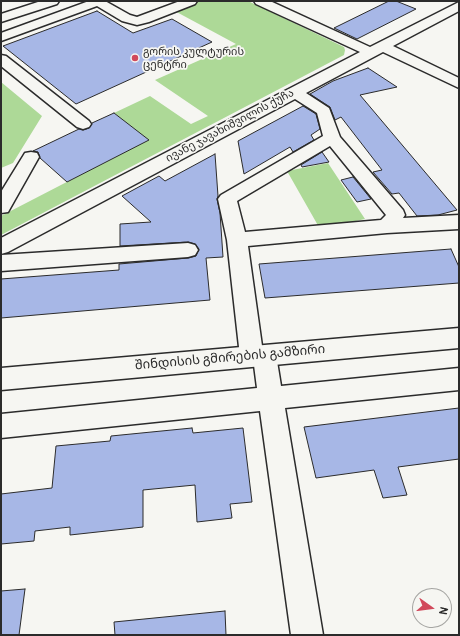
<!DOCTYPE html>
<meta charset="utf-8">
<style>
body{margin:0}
#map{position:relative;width:460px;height:636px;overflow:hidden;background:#f6f6f2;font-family:Pangolin,sans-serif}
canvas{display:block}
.frame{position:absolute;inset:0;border:2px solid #2b2b2b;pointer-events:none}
.north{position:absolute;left:412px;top:588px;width:40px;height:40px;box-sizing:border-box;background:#f6f6f2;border:1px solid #a5a5a2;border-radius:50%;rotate:104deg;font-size:11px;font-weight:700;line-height:16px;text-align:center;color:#2b2b2b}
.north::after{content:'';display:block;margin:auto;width:14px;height:18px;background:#d1495b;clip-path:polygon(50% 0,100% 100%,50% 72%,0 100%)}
</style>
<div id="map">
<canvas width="460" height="636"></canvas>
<div class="frame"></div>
<div class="north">N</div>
</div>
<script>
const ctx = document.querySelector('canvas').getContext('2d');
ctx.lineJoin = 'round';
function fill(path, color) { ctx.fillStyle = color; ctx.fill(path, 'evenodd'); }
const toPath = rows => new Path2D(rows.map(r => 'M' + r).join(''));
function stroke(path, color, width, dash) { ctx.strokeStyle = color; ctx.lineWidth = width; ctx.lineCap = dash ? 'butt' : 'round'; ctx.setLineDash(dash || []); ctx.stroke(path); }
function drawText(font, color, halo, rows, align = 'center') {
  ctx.font = font + ' Pangolin,"Noto Sans Georgian",sans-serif'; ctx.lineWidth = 3.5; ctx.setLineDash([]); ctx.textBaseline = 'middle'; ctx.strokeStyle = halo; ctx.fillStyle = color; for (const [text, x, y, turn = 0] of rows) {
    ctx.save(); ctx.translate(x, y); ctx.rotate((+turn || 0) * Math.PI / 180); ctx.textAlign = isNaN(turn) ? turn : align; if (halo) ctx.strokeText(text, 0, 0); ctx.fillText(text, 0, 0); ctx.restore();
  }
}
const green = toPath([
 [192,1,248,1,344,47,345,50,344,55,1,235,1,216,148,140,114,113,150,96,191,124,208,116,155,80,236,44,171,9],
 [1,82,42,116,13,163,1,168],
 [328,163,365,219,320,229,287,171]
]);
const building = toPath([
 [389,1,396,1,416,9,357,39,334,28,389,1],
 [97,11,133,33,172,19,212,42,76,104,3,46,97,11],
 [368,68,397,87,360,95,457,210,438,215,417,216,399,193,392,194,373,172,382,170,341,117,335,120,330,107,310,94,333,81,368,68],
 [303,106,316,114,320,129,311,135,314,140,293,152,290,147,244,174,238,141,303,106],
 [114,113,149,140,67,182,40,158,38,152,33,151,79,129,83,130,89,128,92,123,114,113],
 [322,152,329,162,302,167,301,165,322,152],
 [215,154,218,196,217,199,220,213,223,257,206,258,210,300,1,318,1,279,119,270,119,264,188,258,196,256,199,249,195,244,188,242,120,246,120,224,151,222,122,196,159,176,165,181,215,154],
 [353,177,371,199,357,202,341,180,353,177],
 [451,249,459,267,459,283,265,298,259,264,451,249],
 [459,408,459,459,398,467,407,495,383,498,374,470,316,478,304,427,459,408],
 [192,428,193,433,243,428,252,502,230,504,232,518,197,522,195,485,143,490,143,527,70,535,70,527,35,531,34,541,1,544,1,494,52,488,56,446,110,441,111,436,192,428],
 [25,589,19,635,1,635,1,591,25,589],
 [225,611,226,635,115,635,114,622,225,611]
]);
const minor = toPath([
 [41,1,59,1,57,4,1,22,1,14,41,1],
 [89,1,105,1,130,15,137,17,180,1,197,1,195,4,149,22,137,25,122,21,97,6,1,41,1,33,89,1],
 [254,1,270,1,370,47,459,2,459,11,393,46,459,78,459,88,383,52,306,93,329,108,340,137,403,210,405,215,403,218,459,215,459,229,387,233,248,246,262,346,272,348,276,355,281,386,459,368,459,390,285,408,323,635,291,635,260,411,1,438,1,414,257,388,254,365,244,363,240,356,227,240,218,199,221,195,323,136,317,113,295,99,8,252,1,254,1,238,360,52,256,4,254,1],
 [330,146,386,215,381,220,245,232,237,201,330,146],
 [1,55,6,56,89,121,91,124,89,127,83,129,77,127,1,66,1,55],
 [31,152,37,153,39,157,8,212,1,213,1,192,25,153,31,152],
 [188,243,195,245,198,250,195,255,188,257,1,271,1,255,188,243]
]);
const major = toPath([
 [459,328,459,348,1,390,1,368,459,328]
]);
const markers = [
 [135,58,4,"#d1495b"]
];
const farPoinames = [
 ["გორის კულტურის",143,52],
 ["ცენტრი",143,65]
];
const farStreetnames = [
 ["ივანე ჯავახიშვილის ქუჩა",230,126,-28]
];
const streetNames = [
 ["შინდისის გმირების გამზირი",230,358,-5]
];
fill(green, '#add997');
fill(building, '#a7b7e6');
stroke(building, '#2b2b2b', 1);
stroke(minor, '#2b2b2b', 3);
stroke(major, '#2b2b2b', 3);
fill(minor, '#f6f6f2');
fill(major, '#f6f6f2');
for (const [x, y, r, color] of markers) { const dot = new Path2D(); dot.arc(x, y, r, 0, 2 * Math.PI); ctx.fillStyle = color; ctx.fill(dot); stroke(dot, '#f6f6f2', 1.5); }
drawText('11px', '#2b2b2b', '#f6f6f2', farPoinames, 'left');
drawText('11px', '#2b2b2b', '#f6f6f2', farStreetnames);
drawText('13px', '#2b2b2b', '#f6f6f2', streetNames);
</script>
